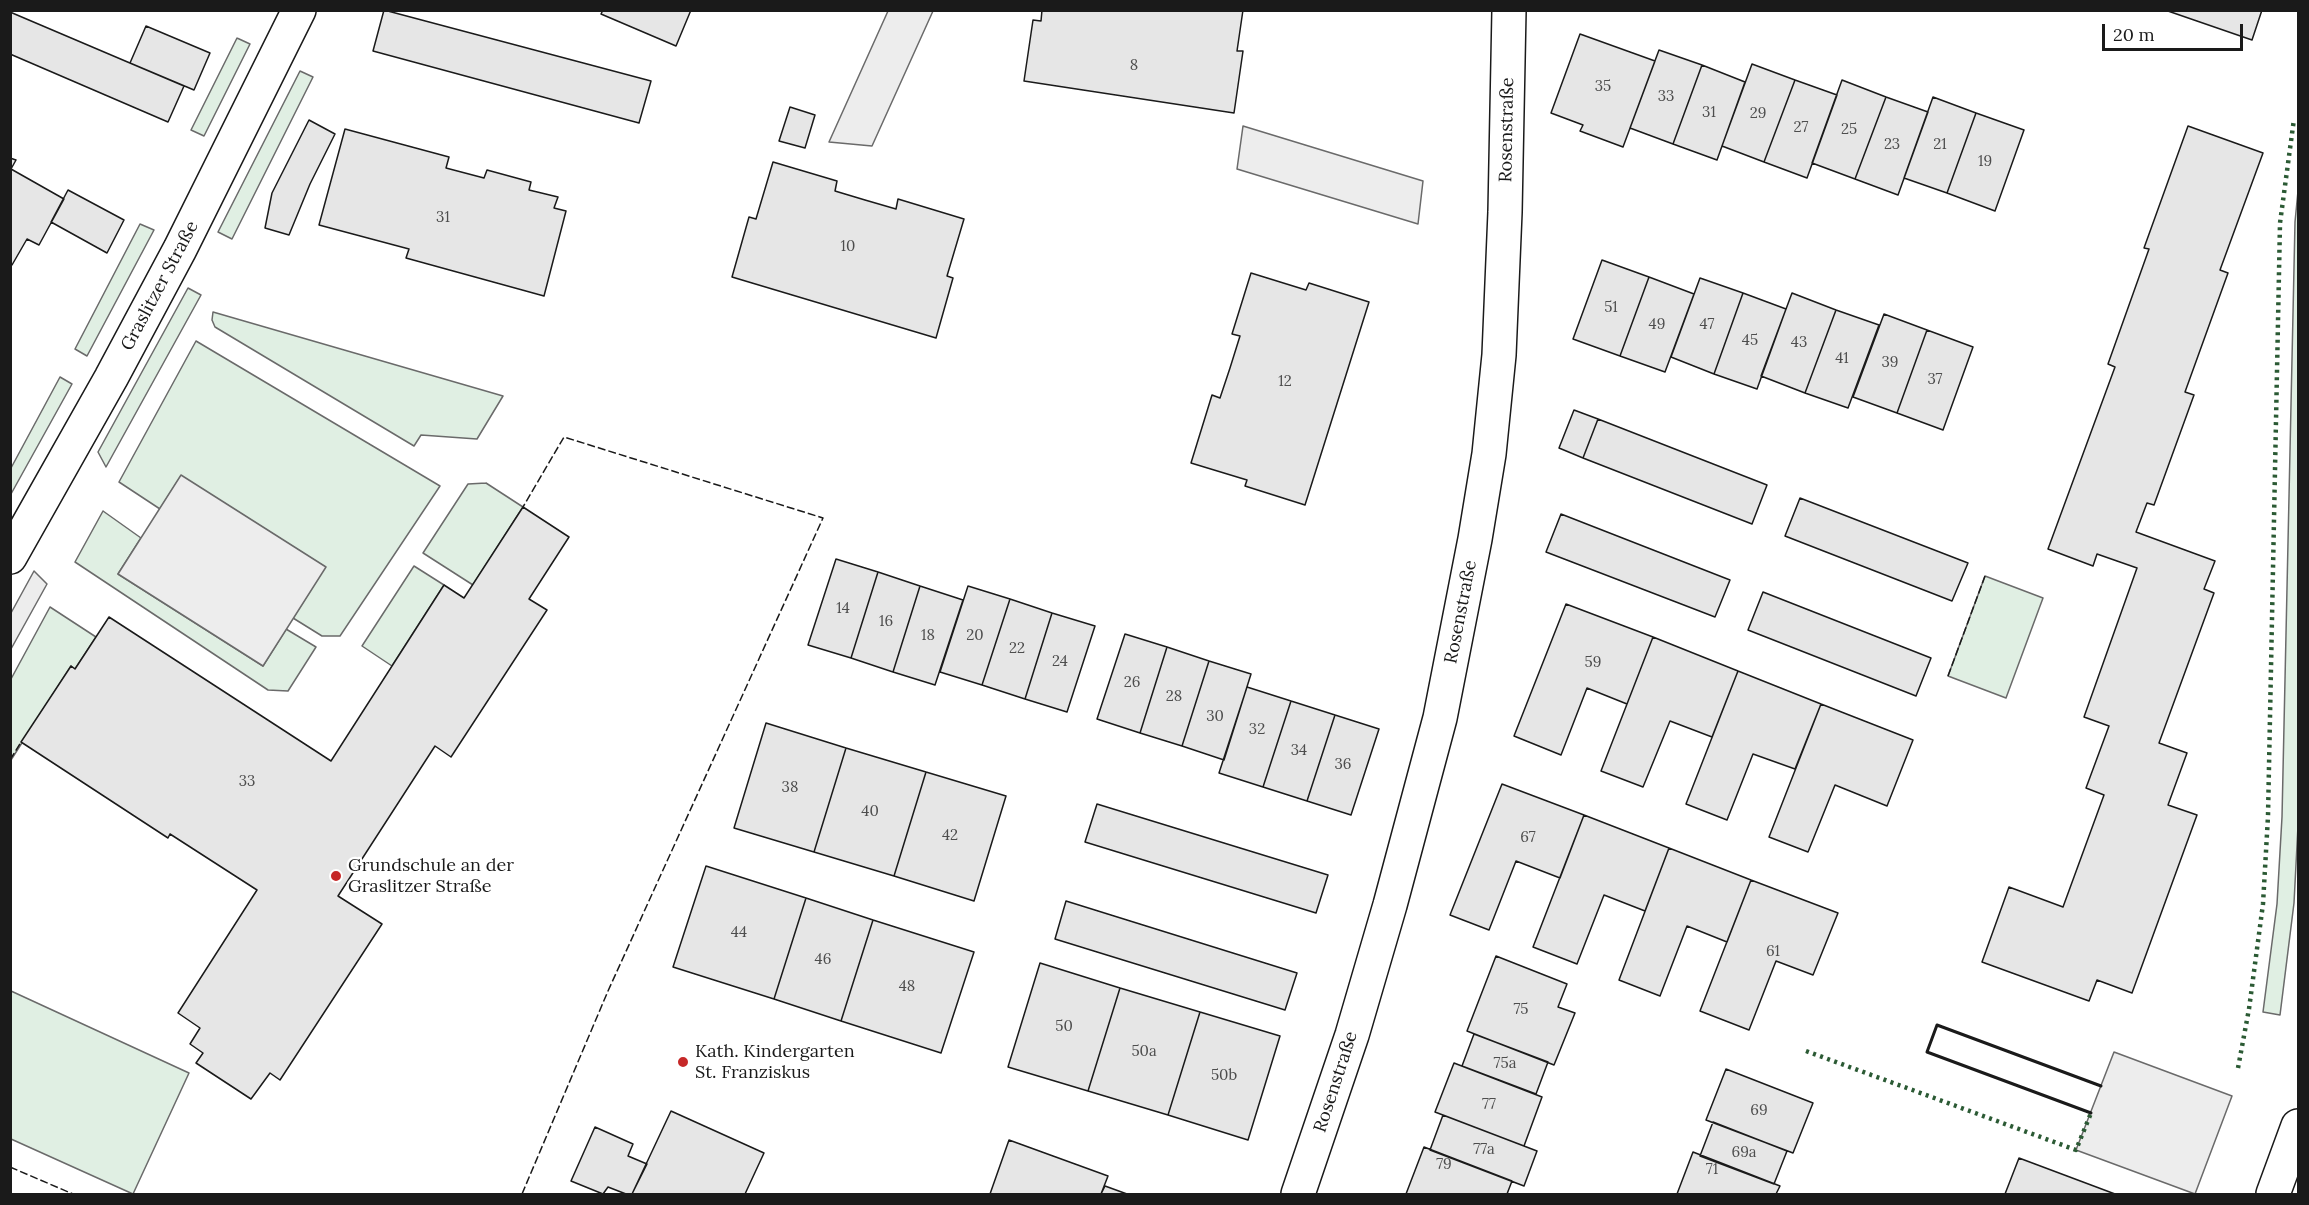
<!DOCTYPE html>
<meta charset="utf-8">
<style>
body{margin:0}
#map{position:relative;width:2309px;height:1205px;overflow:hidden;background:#fff;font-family:Lora,serif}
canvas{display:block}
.frame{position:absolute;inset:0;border:12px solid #1a1a1a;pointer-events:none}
.scale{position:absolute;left:2102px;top:24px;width:141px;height:27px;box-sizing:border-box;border:3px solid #1a1a1a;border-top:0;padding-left:8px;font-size:18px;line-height:21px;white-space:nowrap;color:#1a1a1a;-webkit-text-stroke:4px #fff;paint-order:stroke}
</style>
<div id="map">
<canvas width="2309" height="1205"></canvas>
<div class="frame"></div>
<div class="scale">20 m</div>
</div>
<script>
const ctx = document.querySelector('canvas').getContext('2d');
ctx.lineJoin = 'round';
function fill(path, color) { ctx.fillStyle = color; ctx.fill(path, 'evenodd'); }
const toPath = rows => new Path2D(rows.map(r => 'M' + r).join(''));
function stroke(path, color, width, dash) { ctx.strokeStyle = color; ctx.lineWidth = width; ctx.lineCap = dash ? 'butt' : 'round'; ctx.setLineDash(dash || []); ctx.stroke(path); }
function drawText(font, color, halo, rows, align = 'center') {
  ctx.font = font + ' Lora,serif'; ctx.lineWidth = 4.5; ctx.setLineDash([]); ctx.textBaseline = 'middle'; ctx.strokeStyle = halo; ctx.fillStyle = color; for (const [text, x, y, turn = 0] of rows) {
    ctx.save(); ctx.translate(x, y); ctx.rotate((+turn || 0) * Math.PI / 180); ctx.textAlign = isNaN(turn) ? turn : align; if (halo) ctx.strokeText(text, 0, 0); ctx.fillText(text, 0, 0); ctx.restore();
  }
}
const green = toPath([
 [237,38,250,44,204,136,191,130,237,38],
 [300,71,313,77,232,239,218,232,300,71],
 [2298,191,2298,826,2294,903,2280,1015,2263,1012,2277,904,2282,817,2295,222,2298,191],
 [140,224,154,230,87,356,75,349,140,224],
 [188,288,201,295,106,467,98,452,188,288],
 [213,312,503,396,477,439,421,435,414,446,215,327,212,320,213,312],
 [196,341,440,486,340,636,322,636,293,618,325,567,181,476,160,509,119,482,196,341],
 [60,377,72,384,11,494,11,468,60,377],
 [486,483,523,507,473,585,423,553,468,484,486,483],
 [103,511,141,538,118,574,263,666,286,629,316,647,288,691,268,690,75,562,103,511],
 [414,566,444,585,392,666,362,646,414,566],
 [1985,576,2043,598,2006,698,1948,676,1985,576],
 [50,607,96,637,75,669,71,666,11,760,11,679,50,607],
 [11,991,189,1073,133,1194,11,1139,11,991]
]);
const parking = toPath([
 [888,11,933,11,872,146,829,142,888,11],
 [1243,126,1423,181,1418,224,1237,169,1243,126],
 [181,475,326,567,263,666,118,574,181,475],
 [34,571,47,584,11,649,11,613,34,571],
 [2114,1052,2232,1096,2195,1194,2076,1150,2114,1052]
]);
const building = toPath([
 [384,10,651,81,639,123,373,51,384,10],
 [603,10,691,10,676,46,601,14,603,10],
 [1042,10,1243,10,1237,51,1243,51,1234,113,1024,81,1033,20,1041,21,1042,10],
 [2165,10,2262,10,2252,40,2165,10],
 [10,12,184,86,168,122,10,54,10,12],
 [146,26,210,53,194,90,130,63,146,26],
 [1580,34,1655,61,1623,147,1580,131,1583,125,1551,113,1580,34],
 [1659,50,1702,65,1673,144,1630,128,1659,50],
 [1752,64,1795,80,1764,162,1722,146,1752,64],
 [1702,65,1745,82,1717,160,1673,144,1702,65],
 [1795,80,1837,95,1807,178,1764,162,1795,80],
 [1842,80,1886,97,1855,179,1812,163,1842,80],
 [1886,97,1928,112,1898,195,1855,179,1886,97],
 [1933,97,1976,113,1947,193,1904,178,1933,97],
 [790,107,815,115,805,148,779,141,790,107],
 [1976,113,2024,130,1995,211,1947,193,1976,113],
 [309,120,335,134,310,184,289,235,265,228,272,193,309,120],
 [2188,126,2263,153,2220,270,2228,273,2185,392,2194,395,2154,505,2147,503,2136,532,2215,561,2204,589,2214,593,2159,743,2187,753,2168,805,2197,815,2132,993,2097,980,2089,1001,1982,962,2009,887,2063,907,2104,795,2086,788,2109,726,2084,717,2137,568,2097,554,2093,566,2048,549,2115,367,2108,364,2149,249,2144,248,2188,126],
 [345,129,449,157,446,168,484,178,487,170,531,182,529,190,558,197,554,208,566,211,544,296,406,258,409,249,319,225,345,129],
 [10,158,16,160,11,169,64,199,39,245,27,239,12,265,10,264,10,158],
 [773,162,837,181,835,191,865,200,896,209,898,199,964,219,947,276,953,278,936,338,732,277,749,217,756,219,773,162],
 [68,190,124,220,107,253,51,222,68,190],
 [1602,260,1649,277,1620,356,1573,339,1602,260],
 [1251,273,1306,290,1309,283,1369,302,1305,505,1245,486,1247,480,1191,463,1212,395,1220,398,1230,368,1240,336,1232,334,1251,273],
 [1649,277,1694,294,1665,372,1620,356,1649,277],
 [1700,278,1743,293,1714,374,1671,357,1700,278],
 [1743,293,1786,309,1757,389,1714,374,1743,293],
 [1792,293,1836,310,1805,393,1761,376,1792,293],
 [1836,310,1879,325,1848,408,1805,393,1836,310],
 [1884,314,1927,330,1897,413,1853,397,1884,314],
 [1927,330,1973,347,1943,430,1897,413,1927,330],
 [1574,410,1598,419,1583,458,1559,448,1574,410],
 [1598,419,1767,485,1752,524,1583,458,1598,419],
 [1800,498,1968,563,1952,601,1785,536,1800,498],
 [523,507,569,537,529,599,547,610,451,757,435,746,338,896,382,924,280,1080,270,1073,251,1099,196,1063,203,1053,190,1044,200,1028,178,1013,257,890,170,834,168,838,21,742,71,666,75,669,109,617,331,761,444,585,464,598,523,507],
 [1561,514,1730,580,1715,617,1546,552,1561,514],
 [836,559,878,572,851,658,808,645,836,559],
 [878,572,920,586,893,672,851,658,878,572],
 [920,586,963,600,935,685,893,672,920,586],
 [968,586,1010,599,982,685,940,672,968,586],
 [1763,592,1931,658,1916,696,1748,630,1763,592],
 [1010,599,1052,613,1025,699,982,685,1010,599],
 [1566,604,1653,637,1627,704,1587,688,1561,755,1514,736,1566,604],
 [1052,613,1095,626,1067,712,1025,699,1052,613],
 [1125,634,1167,647,1140,733,1097,719,1125,634],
 [1653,637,1738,671,1712,737,1670,721,1643,787,1601,771,1653,637],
 [1167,647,1209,661,1182,746,1140,733,1167,647],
 [1209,661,1251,674,1224,760,1182,746,1209,661],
 [1738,671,1821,704,1795,769,1753,754,1727,820,1686,804,1738,671],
 [1247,687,1291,701,1263,787,1219,773,1247,687],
 [1291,701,1335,715,1307,801,1263,787,1291,701],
 [1821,704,1913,740,1887,806,1835,785,1808,852,1769,837,1821,704],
 [1335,715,1379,729,1351,815,1307,801,1335,715],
 [766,723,846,748,814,852,734,828,766,723],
 [846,748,926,772,894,876,814,852,846,748],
 [926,772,1006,796,974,901,894,876,926,772],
 [1502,784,1584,815,1560,878,1516,861,1489,930,1450,915,1502,784],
 [1097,804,1328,875,1316,913,1085,842,1097,804],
 [1584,815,1669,848,1645,911,1604,895,1577,964,1533,947,1584,815],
 [1669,848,1751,880,1727,942,1687,926,1660,996,1619,980,1669,848],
 [706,866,806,898,774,999,673,967,706,866],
 [1751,880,1838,913,1813,975,1776,961,1749,1030,1700,1011,1751,880],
 [806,898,873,920,841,1021,774,999,806,898],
 [1066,901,1297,973,1285,1010,1055,939,1066,901],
 [873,920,974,952,941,1053,841,1021,873,920],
 [1496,956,1567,984,1558,1007,1575,1013,1554,1065,1467,1031,1496,956],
 [1040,963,1120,988,1088,1091,1008,1067,1040,963],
 [1120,988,1200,1012,1168,1115,1088,1091,1120,988],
 [1200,1012,1280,1036,1248,1140,1168,1115,1200,1012],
 [1474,1034,1548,1062,1536,1094,1462,1066,1474,1034],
 [1454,1063,1542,1097,1524,1146,1435,1112,1454,1063],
 [1726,1069,1813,1103,1793,1153,1706,1120,1726,1069],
 [671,1111,764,1153,745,1194,632,1194,671,1111],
 [1443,1115,1537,1151,1524,1186,1430,1150,1443,1115],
 [1713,1122,1787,1151,1774,1184,1700,1156,1713,1122],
 [595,1127,633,1144,628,1156,647,1164,632,1194,626,1194,608,1187,603,1194,571,1181,595,1127],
 [1009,1140,1108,1176,1101,1194,990,1194,1009,1140],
 [1424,1147,1512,1181,1507,1194,1406,1194,1424,1147],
 [1693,1152,1780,1186,1776,1194,1677,1194,1693,1152],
 [2019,1158,2115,1194,2005,1194,2019,1158],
 [1105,1186,1127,1194,1101,1194,1105,1186]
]);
const minor = toPath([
 [1298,1194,1352,1035,1390,905,1440,718,1475,539,1489,454,1499,355,1505,212,1509,10],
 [2273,1194,2298,1126]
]);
const tertiary = toPath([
 [10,557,111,378,180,249,299,10]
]);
const hedge = toPath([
 [1806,1051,2076,1150,2091,1113],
 [2238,1068,2249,1009,2263,904,2268,816,2280,223,2294,119]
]);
const fence = toPath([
 [1948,676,1985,576],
 [10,760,21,742],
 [10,1167,73,1194],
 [522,1194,608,991,823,518,564,437,523,507]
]);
const wall = toPath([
 [2091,1113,1927,1052,1937,1025,2101,1086]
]);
const markers = [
 [336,876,6,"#c62828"],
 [683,1062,6,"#c62828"]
];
const numberNames = [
 ["8",1134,66],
 ["35",1603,87],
 ["33",1666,97],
 ["31",1709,113],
 ["29",1758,114],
 ["27",1801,128],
 ["25",1849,130],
 ["23",1892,145],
 ["21",1940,145],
 ["19",1985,162],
 ["31",443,218],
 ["10",848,247],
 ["51",1611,308],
 ["49",1657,325],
 ["47",1707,325],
 ["45",1750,341],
 ["43",1799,343],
 ["41",1842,359],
 ["39",1890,363],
 ["37",1935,380],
 ["12",1285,382],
 ["14",843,609],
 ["16",886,622],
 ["18",928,636],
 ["20",975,636],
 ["22",1017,649],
 ["24",1060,662],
 ["59",1593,663],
 ["26",1132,683],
 ["28",1174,697],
 ["30",1215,717],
 ["32",1257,730],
 ["34",1299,751],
 ["36",1343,765],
 ["33",247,782],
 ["38",790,788],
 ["40",870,812],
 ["42",950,836],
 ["67",1528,838],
 ["44",739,933],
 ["61",1773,952],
 ["46",823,960],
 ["48",907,987],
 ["75",1521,1010],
 ["50",1064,1027],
 ["50a",1144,1052],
 ["75a",1505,1064],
 ["50b",1224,1076],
 ["77",1489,1105],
 ["69",1759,1111],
 ["77a",1484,1150],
 ["69a",1744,1153],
 ["79",1444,1165],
 ["71",1712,1170]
];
const streetNames = [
 ["Rosenstraße",1507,130,-89],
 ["Graslitzer Straße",160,286,-62],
 ["Rosenstraße",1461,612,-79],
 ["Rosenstraße",1336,1082,-72]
];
const poiNames = [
 ["Grundschule an der",348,866],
 ["Graslitzer Straße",348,887],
 ["Kath. Kindergarten",695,1052],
 ["St. Franziskus",695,1073]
];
fill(green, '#e0efe3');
stroke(green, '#6a6a6a', 1.5);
fill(parking, '#ededed');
stroke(parking, '#6a6a6a', 1.5);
fill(building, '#e6e6e6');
stroke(building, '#1a1a1a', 1.5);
stroke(minor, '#1a1a1a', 36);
stroke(tertiary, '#1a1a1a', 36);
stroke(minor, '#fff', 33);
stroke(tertiary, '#fff', 33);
stroke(hedge, '#2b5a34', 4.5, [3, 4.5]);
stroke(fence, '#1a1a1a', 1.5, [8, 3]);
stroke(wall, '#1a1a1a', 3);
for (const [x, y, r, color] of markers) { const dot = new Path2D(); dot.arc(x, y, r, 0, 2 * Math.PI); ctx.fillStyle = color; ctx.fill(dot); stroke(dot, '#fff', 2); }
drawText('15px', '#4d4d4d', null, numberNames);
drawText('18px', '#1a1a1a', '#fff', streetNames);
drawText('18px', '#1a1a1a', '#fff', poiNames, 'left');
</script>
